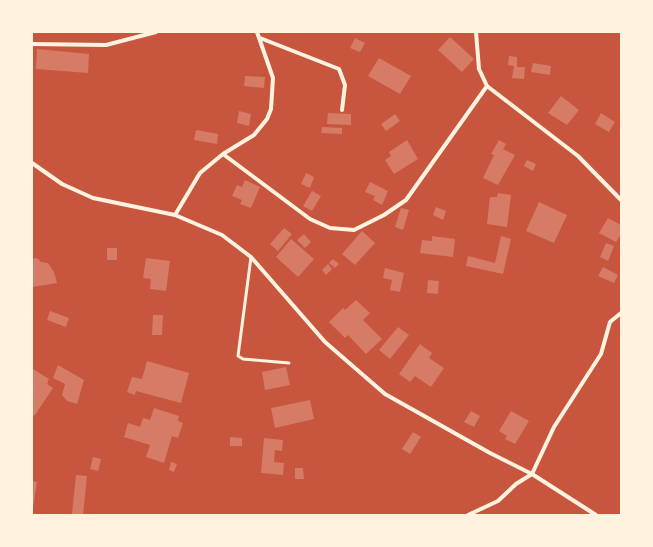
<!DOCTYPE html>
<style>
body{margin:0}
#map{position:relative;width:653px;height:547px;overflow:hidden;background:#c8553d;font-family:"PT Sans",sans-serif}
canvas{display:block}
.frame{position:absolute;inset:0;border:33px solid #fff3e0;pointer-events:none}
</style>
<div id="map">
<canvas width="653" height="547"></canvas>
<div class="frame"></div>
</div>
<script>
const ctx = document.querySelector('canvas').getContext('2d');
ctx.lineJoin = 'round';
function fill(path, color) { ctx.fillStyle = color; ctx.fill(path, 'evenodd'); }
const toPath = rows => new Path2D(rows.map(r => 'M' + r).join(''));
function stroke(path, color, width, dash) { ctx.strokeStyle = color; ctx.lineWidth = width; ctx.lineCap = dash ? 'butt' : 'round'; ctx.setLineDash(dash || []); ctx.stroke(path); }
const building = toPath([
 [450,37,474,59,462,72,438,50],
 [355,38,365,43,360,52,350,48],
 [37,49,89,54,88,73,36,69],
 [509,56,517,57,517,67,525,67,524,79,512,78,514,66,508,65],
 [379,58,411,76,400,94,368,76],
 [533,63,551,66,550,75,531,72],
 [245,76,265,77,264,88,244,86],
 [561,96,579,110,567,125,548,113],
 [239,111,251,114,249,126,237,123],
 [328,113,351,114,351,125,327,124],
 [601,113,615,122,609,132,595,124],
 [395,114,400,121,386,131,381,124],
 [322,127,342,128,342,134,321,133],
 [196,130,218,134,217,144,194,140],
 [407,140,418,159,394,174,385,160,391,156,389,152],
 [499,140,506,144,503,149,515,155,498,185,483,178,494,155,491,154],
 [527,160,536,164,533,171,524,166],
 [306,173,314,177,310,188,301,184],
 [245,180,260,187,251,208,240,204,242,200,232,196,237,185,242,187],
 [370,182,388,191,382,205,373,200,375,196,365,192],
 [312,191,321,196,312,211,303,206],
 [498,193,511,195,507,227,487,224,490,197,497,197],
 [539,202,567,215,554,243,526,231],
 [436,207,446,211,443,220,433,215],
 [401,208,409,210,403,230,395,227],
 [608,218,621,225,621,234,616,242,599,233],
 [284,228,292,234,278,251,270,244],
 [362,231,375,243,355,265,342,254],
 [304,234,311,242,305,248,297,240],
 [432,236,455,239,453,257,420,253,422,240,432,241],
 [501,236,511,239,503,274,466,266,468,256,495,263],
 [291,239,314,259,298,277,276,257],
 [606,243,614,246,608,261,600,257],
 [107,248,117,248,117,260,107,260],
 [37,258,41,262,48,263,54,272,57,283,32,287,32,259],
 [146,258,170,261,166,291,150,289,151,279,143,278],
 [333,259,339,264,335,268,329,263],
 [328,264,332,269,326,275,322,270],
 [603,267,618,275,614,283,598,276],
 [385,268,404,273,400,292,390,290,392,280,383,278],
 [428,280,439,281,438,294,427,293],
 [356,300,370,313,363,320,382,339,366,354,348,335,345,338,329,322,343,308,345,310],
 [50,311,69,318,66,327,47,320],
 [153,315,163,315,162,335,152,335],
 [398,327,409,335,390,359,379,350],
 [420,344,432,353,429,358,444,368,431,387,415,376,410,382,399,374],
 [147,361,189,373,181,403,136,391,135,395,127,392,132,377,142,379],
 [58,365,84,380,77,404,67,401,62,395,65,384,53,378],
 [286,367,290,385,265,390,262,372],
 [33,369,49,379,47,384,53,388,35,415,32,416],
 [310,400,314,419,275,428,271,408],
 [154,408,179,416,178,421,183,423,178,438,172,436,164,463,146,457,150,445,124,437,128,423,140,427,143,418,150,420],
 [471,411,480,416,474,427,464,422],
 [511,411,529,421,515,444,505,439,507,436,499,431],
 [413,432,421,437,410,454,402,449],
 [230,437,242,438,242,446,230,446],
 [264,438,283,440,282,451,275,450,274,462,284,463,283,475,261,473],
 [93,457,101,459,98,471,90,469],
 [171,462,177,464,174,472,169,470],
 [295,468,303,468,304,479,295,479],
 [76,475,87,476,83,515,72,514],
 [32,481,37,482,33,508,32,508]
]);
const service = toPath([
 [251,257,238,356,243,359,289,363]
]);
const minor = toPath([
 [476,32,479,69,487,86,578,156,621,200],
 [260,38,339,69,345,85,342,110],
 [32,44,106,45,156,32],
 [223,154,310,219,330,228,354,230,384,215,406,200,487,86],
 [32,163,62,184,93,198,175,215,222,235,251,257,325,342,385,394,490,453,532,474,596,515],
 [175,215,200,173,223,154,254,135,267,119,271,109,273,78,257,32],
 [468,515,498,501,516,484,532,474,554,427,601,354,610,322,621,313]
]);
fill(building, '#d67c66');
stroke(service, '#fff3e0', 3);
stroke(minor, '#fff3e0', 4);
</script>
